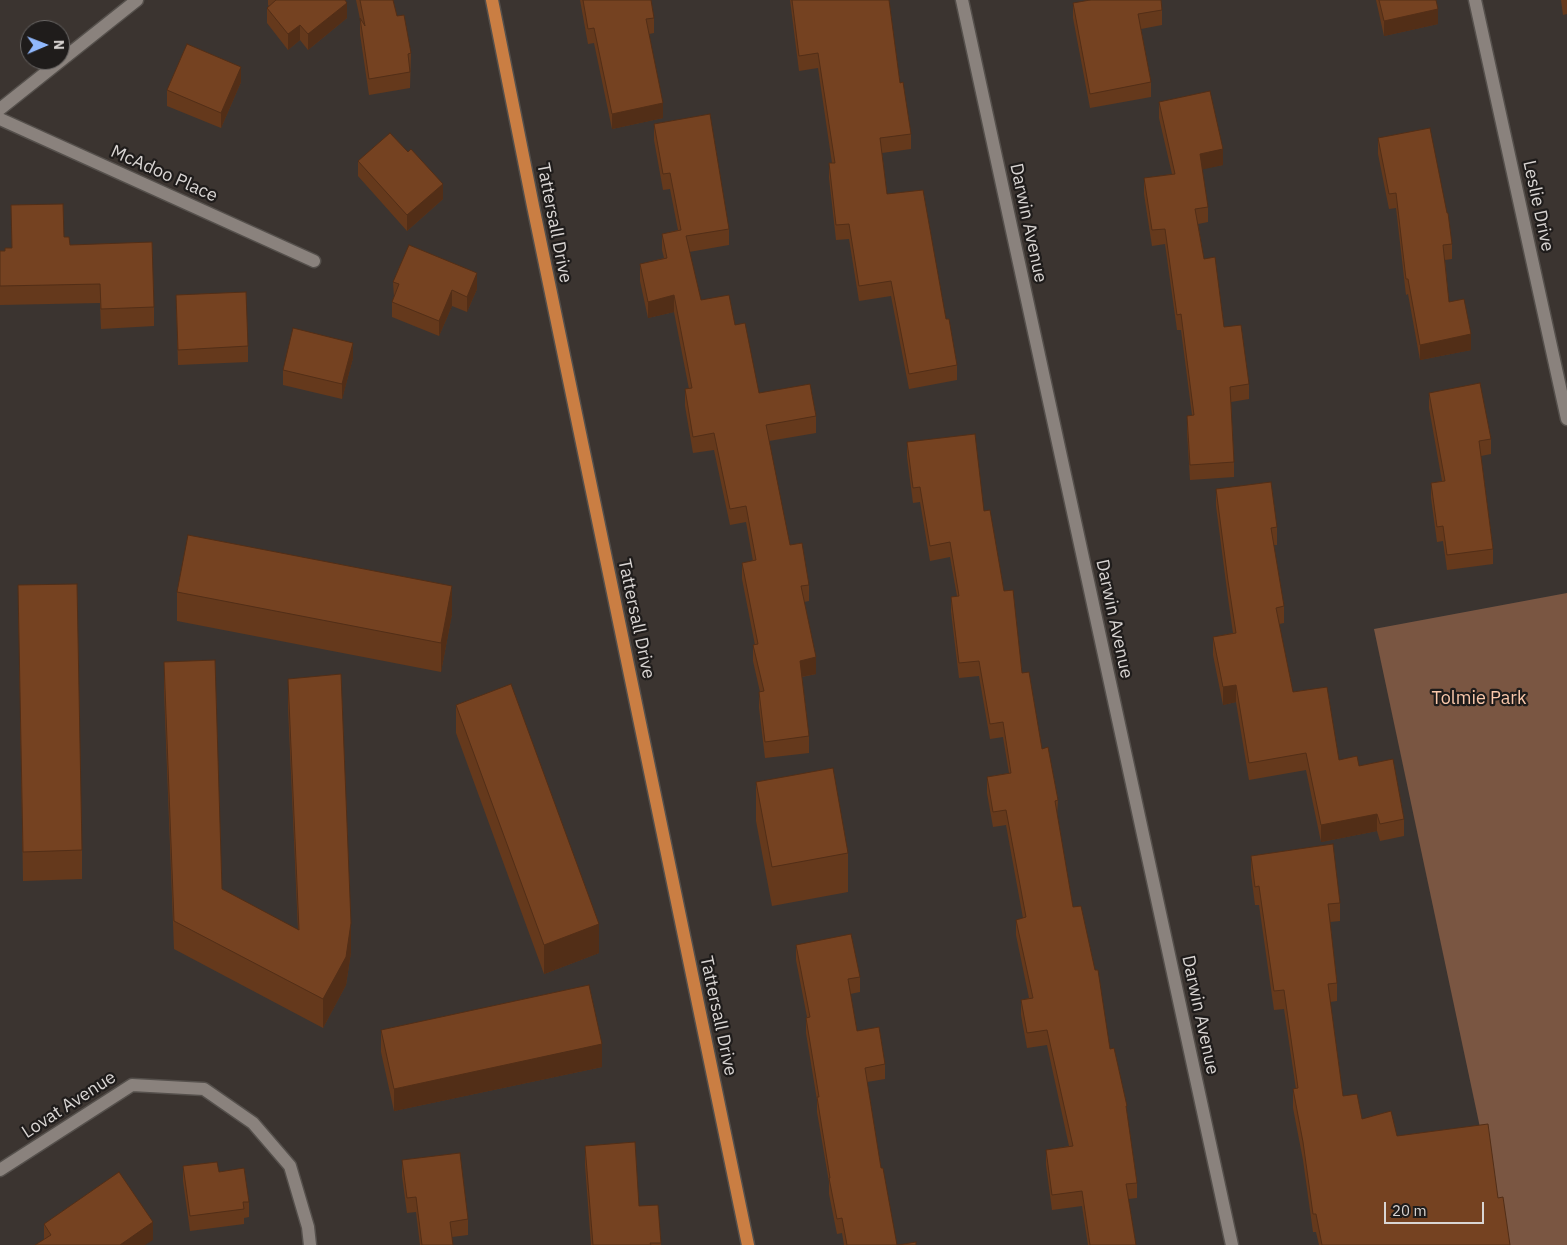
<!DOCTYPE html>
<style>
body{margin:0}
#map{position:relative;width:1567px;height:1245px;overflow:hidden;background:#3b3430;font-family:"IBM Plex Sans",sans-serif}
canvas{display:block}
.north{position:absolute;left:20px;top:20px;width:50px;height:50px;box-sizing:border-box;background:#1f1c1b;border:1px solid #696665;border-radius:50%;rotate:89deg;font-size:14px;font-weight:700;line-height:20px;text-align:center;color:#d9d5d3}
.north::after{content:'';display:block;margin:auto;width:18px;height:22px;background:#90b8fd;clip-path:polygon(50% 0,100% 100%,50% 72%,0 100%)}
.scale{position:absolute;left:1384px;top:1202px;width:100px;height:22px;box-sizing:border-box;border:2px solid #d9d5d3;border-top:0;padding-left:6px;font-size:15px;line-height:18px;white-space:nowrap;color:#d9d5d3;-webkit-text-stroke:4px #1f1c1b;paint-order:stroke}
</style>
<div id="map">
<canvas width="1567" height="1245"></canvas>
<div class="north">N</div>
<div class="scale">20 m</div>
</div>
<script>
const ctx = document.querySelector('canvas').getContext('2d');
ctx.lineJoin = 'round';
function fill(path, color) { ctx.fillStyle = color; ctx.fill(path, 'evenodd'); }
const toPath = rows => new Path2D(rows.map(r => 'M' + r).join(''));
function stroke(path, color, width, dash) { ctx.strokeStyle = color; ctx.lineWidth = width; ctx.lineCap = dash ? 'butt' : 'round'; ctx.setLineDash(dash || []); ctx.stroke(path); }
function drawText(font, color, halo, rows, align = 'center') {
  ctx.font = font + ' "IBM Plex Sans",sans-serif'; ctx.lineWidth = 4.5; ctx.setLineDash([]); ctx.textBaseline = 'middle'; ctx.strokeStyle = halo; ctx.fillStyle = color; for (const [text, x, y, turn = 0] of rows) {
    ctx.save(); ctx.translate(x, y); ctx.rotate((+turn || 0) * Math.PI / 180); ctx.textAlign = isNaN(turn) ? turn : align; if (halo) ctx.strokeText(text, 0, 0); ctx.fillText(text, 0, 0); ctx.restore();
  }
}
const green = toPath([
 [1567,593,1567,1245,1505,1245,1374,629]
]);
const minor = toPath([
 [962,0,1232,1245],
 [1475,0,1567,419],
 [0,109,137,0],
 [0,119,314,261],
 [0,1170,132,1085,204,1089,253,1123,290,1166,308,1227,310,1245]
]);
const major = toPath([
 [492,0,533,206,748,1245]
]);
const wall = toPath([
 [268,0,345,0,347,18,308,50,300,40,288,50,267,23,267,8,269,6,268,5],
 [356,0,393,0,397,16,411,53,410,88,369,95,360,34,360,18,360,19],
 [580,0,651,0,654,18,654,33,649,34,663,118,612,129,594,43,588,44],
 [790,0,889,0,900,83,911,134,911,149,882,153,887,194,946,319,957,365,957,380,909,389,891,296,859,301,849,239,836,240,829,178,829,163,832,163,818,68,799,71],
 [1376,0,1436,0,1438,24,1384,36],
 [1561,0,1567,0,1567,14,1563,15],
 [1073,3,1162,10,1162,25,1141,29,1151,82,1151,97,1090,108,1073,18],
 [241,82,221,128,167,106,167,90],
 [1159,102,1223,165,1202,169,1208,207,1208,222,1198,224,1204,259,1224,327,1249,384,1249,399,1231,402,1234,462,1234,477,1190,480,1187,431,1187,416,1192,415,1181,330,1177,330,1165,244,1152,246,1144,194,1144,178,1172,174,1159,118],
 [654,124,729,229,729,245,689,252,701,300,735,325,759,393,816,416,816,433,769,441,790,545,809,585,809,601,804,602,816,674,802,677,809,736,809,753,765,758,759,708,759,692,760,692,753,661,753,645,755,645,742,579,742,563,753,561,746,522,730,525,714,450,693,453,685,406,685,389,689,389,674,312,648,318,640,281,640,264,664,258,662,250,662,234,678,230,670,189,663,190,654,140],
 [1378,138,1452,244,1452,259,1445,260,1449,302,1471,350,1420,360,1408,294,1406,295,1396,208,1389,209,1378,154],
 [408,152,443,199,407,231,358,176,358,161],
 [64,237,70,245,154,307,154,326,101,329,100,303,0,305,0,251,5,251,12,248],
 [393,282,477,289,467,312,452,306,439,336,392,317,392,302,394,297],
 [176,295,248,346,248,362,178,365],
 [353,358,342,399,283,385,283,370],
 [1429,393,1491,439,1491,454,1481,456,1493,549,1493,564,1447,570,1443,541,1437,542,1431,498,1431,483,1442,481,1429,408],
 [907,442,984,511,1004,591,1022,673,1042,749,1058,800,1057,816,1073,907,1127,1114,1137,1183,1137,1198,1128,1199,1136,1245,1088,1245,1082,1206,1052,1210,1046,1165,1046,1150,1069,1146,1047,1045,1027,1048,1021,1015,1021,1000,1029,998,1016,935,1016,920,1023,918,1006,825,993,827,987,793,987,777,1009,773,1003,737,990,739,979,676,959,678,951,612,951,597,957,596,950,557,930,561,920,502,913,503,907,457],
 [1216,489,1277,527,1277,545,1273,545,1284,606,1284,623,1279,624,1293,692,1339,760,1359,766,1404,819,1404,836,1380,841,1377,831,1321,842,1306,770,1249,780,1236,702,1223,705,1213,655,1213,637,1233,633,1228,598,1216,506],
 [18,585,82,850,82,879,23,881],
 [177,592,452,614,441,672,177,621],
 [164,662,222,889,298,930,288,707,288,679,351,952,346,985,323,1028,174,949,164,691],
 [456,705,599,953,544,974,456,733],
 [756,782,848,853,848,892,772,906,756,821],
 [1251,856,1340,903,1340,921,1330,922,1337,983,1337,1001,1330,1002,1343,1096,1362,1119,1397,1136,1498,1198,1510,1245,1319,1245,1316,1232,1313,1232,1303,1160,1293,1108,1293,1089,1296,1089,1284,1009,1274,1010,1259,905,1255,905,1251,874],
 [796,945,860,977,860,992,850,994,857,1031,885,1064,885,1079,867,1082,881,1168,897,1245,844,1245,842,1233,837,1234,829,1194,829,1182,817,1112,817,1100,806,1033,806,1018,807,1017,796,960],
 [381,1030,602,1067,394,1111,381,1052],
 [585,1146,639,1206,658,1205,661,1245,591,1245,585,1165],
 [402,1160,468,1219,468,1235,452,1237,453,1245,420,1245,416,1212,407,1213,402,1176],
 [183,1166,219,1172,249,1202,249,1217,244,1218,244,1224,190,1231,183,1181],
 [44,1224,153,1240,44,1240]
]);
const shadedWall = toPath([
 [347,3,347,18,308,50,308,34],
 [1438,9,1438,24,1384,36,1384,21],
 [300,25,300,40,288,50,288,34],
 [241,67,241,82,221,128,221,113],
 [663,103,663,118,612,129,612,114],
 [1223,149,1223,165,1200,170,1200,154],
 [443,184,443,199,407,231,407,215],
 [477,273,477,289,467,312,467,297],
 [452,290,452,306,439,336,439,321],
 [674,295,674,312,648,318,648,302],
 [1471,334,1471,350,1420,360,1420,345],
 [353,343,353,358,342,399,342,384],
 [452,586,452,614,441,672,441,643],
 [816,657,816,674,800,677,800,661],
 [1236,685,1236,702,1223,705,1223,687],
 [1377,814,1377,831,1321,842,1321,825],
 [351,923,351,952,346,985,323,1028,323,999],
 [599,924,599,953,544,974,544,945],
 [602,1044,602,1067,394,1111,394,1089],
 [153,1222,153,1240,145,1245,120,1245]
]);
const building = toPath([
 [276,0,345,0,347,3,308,34,300,25,288,34,267,8,276,0],
 [360,0,393,0,397,16,404,15,411,53,408,54,410,72,369,79,360,18,365,26,360,0],
 [583,0,651,0,654,18,646,19,663,103,612,114,594,28,588,29,583,0],
 [792,0,889,0,900,83,903,82,911,134,880,138,887,194,923,190,946,319,949,319,957,365,909,374,891,281,859,286,849,224,836,225,829,163,835,163,818,53,799,56,792,0],
 [1090,0,1161,0,1162,10,1138,14,1151,82,1090,94,1073,3,1090,0],
 [1379,0,1436,0,1438,9,1384,21,1379,0],
 [187,44,241,67,221,113,167,90,187,44],
 [1210,91,1223,149,1200,154,1208,207,1195,209,1204,259,1215,257,1224,327,1241,325,1249,384,1230,387,1234,462,1190,465,1187,416,1194,415,1181,314,1177,315,1165,229,1152,230,1144,178,1175,174,1159,102,1210,91],
 [710,114,729,229,686,236,701,300,729,295,735,325,745,323,759,393,810,384,816,416,766,425,790,545,802,543,809,585,801,586,816,657,800,661,809,736,765,742,759,692,764,691,753,645,758,644,742,563,756,560,746,506,730,509,714,433,693,437,685,389,692,388,674,295,648,302,640,264,667,258,662,234,681,230,670,173,663,174,654,124,710,114],
 [1430,128,1447,213,1448,213,1452,244,1443,245,1449,302,1464,299,1471,334,1420,345,1408,279,1406,279,1396,193,1389,194,1378,138,1430,128],
 [390,133,408,152,411,149,443,184,407,215,358,161,390,133],
 [63,204,64,237,69,237,70,245,152,242,154,307,101,309,100,284,0,286,0,251,5,251,5,248,12,248,11,205,63,204],
 [409,245,477,273,467,297,452,290,439,321,392,302,399,284,393,282,409,245],
 [246,292,248,346,178,350,176,295,246,292],
 [293,328,353,343,342,384,283,370,293,328],
 [1480,383,1491,439,1479,441,1493,549,1447,555,1443,526,1437,527,1431,483,1445,481,1429,393,1480,383],
 [975,434,984,511,990,510,1004,591,1013,590,1022,673,1029,672,1042,749,1048,747,1058,800,1055,801,1073,907,1081,906,1095,970,1098,970,1110,1049,1114,1048,1127,1106,1126,1106,1137,1183,1126,1184,1136,1245,1090,1245,1082,1191,1052,1195,1046,1150,1073,1146,1047,1030,1027,1033,1021,1000,1033,998,1016,920,1026,917,1006,810,993,812,987,777,1011,773,1003,722,990,724,979,661,959,663,951,597,959,596,950,542,930,546,920,487,913,488,907,442,975,434],
 [1271,482,1277,527,1271,528,1284,606,1276,608,1293,692,1327,687,1339,760,1357,756,1359,766,1393,759,1404,819,1380,824,1377,814,1321,825,1306,753,1249,763,1236,685,1223,687,1213,637,1236,633,1228,581,1216,489,1271,482],
 [188,535,452,586,441,643,177,592,188,535],
 [77,584,82,850,23,852,18,585,77,584],
 [215,660,222,889,299,930,288,679,341,674,351,923,346,957,323,999,174,921,164,662,215,660],
 [511,684,599,924,544,945,456,705,511,684],
 [833,768,848,853,772,867,756,782,833,768],
 [1333,844,1340,903,1328,904,1337,983,1328,984,1343,1096,1357,1094,1362,1119,1391,1111,1397,1136,1488,1124,1498,1198,1503,1197,1510,1245,1322,1245,1316,1214,1313,1214,1303,1142,1293,1089,1298,1088,1284,990,1274,991,1259,886,1255,887,1251,856,1333,844],
 [851,934,860,977,848,979,857,1031,879,1027,885,1064,865,1068,881,1168,883,1168,897,1245,847,1245,842,1218,837,1219,829,1178,830,1178,817,1097,819,1097,806,1018,810,1017,796,945,851,934],
 [589,985,602,1044,394,1089,381,1030,589,985],
 [635,1142,639,1206,658,1205,661,1243,650,1243,651,1245,593,1245,585,1146,635,1142],
 [460,1153,468,1219,450,1222,453,1245,422,1245,416,1197,407,1198,402,1160,460,1153],
 [217,1162,219,1172,244,1168,249,1202,243,1202,244,1209,190,1216,183,1166,217,1162],
 [119,1172,153,1222,120,1245,35,1245,51,1235,44,1224,119,1172],
 [916,1242,916,1245,898,1245,916,1242]
]);
const streetNames = [
 ["McAdoo Place",164,174,24],
 ["Leslie Drive",1538,206,78],
 ["Tattersall Drive",554,223,79],
 ["Darwin Avenue",1028,223,78],
 ["Tattersall Drive",636,619,78],
 ["Darwin Avenue",1114,619,78],
 ["Darwin Avenue",1200,1015,78],
 ["Tattersall Drive",718,1016,78],
 ["Lovat Avenue",69,1105,-33]
];
const parkNames = [
 ["Tolmie Park",1479,699]
];
fill(green, '#7a5642');
stroke(minor, '#55504c', 15);
stroke(major, '#55504c', 15);
stroke(minor, '#8a827d', 12);
stroke(major, '#ca7e43', 12);
fill(wall, '#65391c');
fill(shadedWall, '#522e17');
fill(building, '#754221');
stroke(building, '#522e17', 1);
drawText('18px', '#d9d5d3', '#1f1c1b', streetNames);
drawText('18px', '#fbc9ac', '#1f1c1b', parkNames);
</script>
